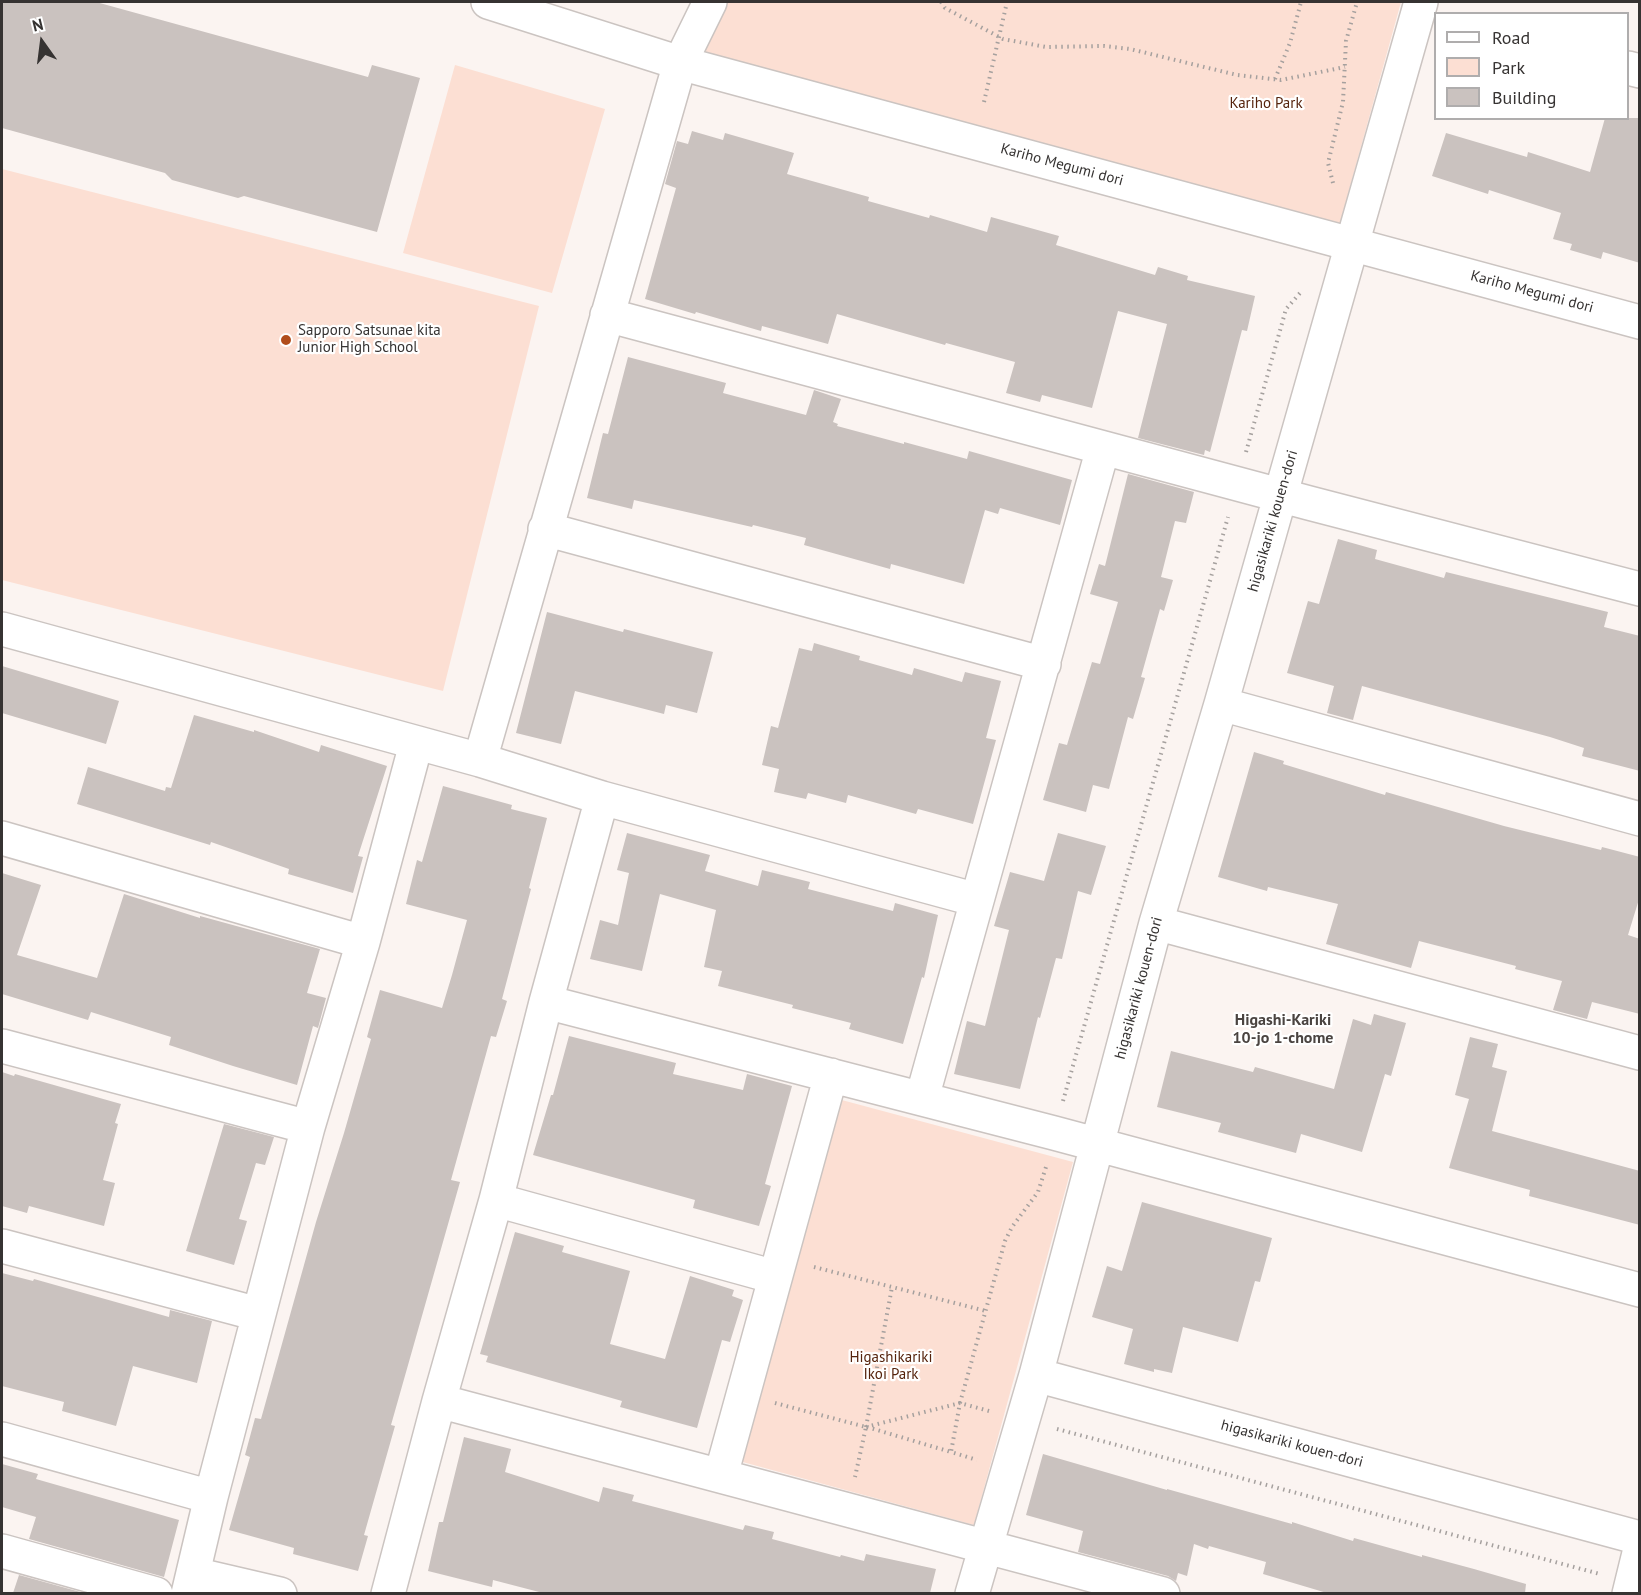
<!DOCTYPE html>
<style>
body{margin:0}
#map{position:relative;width:1641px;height:1595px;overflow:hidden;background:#fbf4f1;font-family:"PT Sans",sans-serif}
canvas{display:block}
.frame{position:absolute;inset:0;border:3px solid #363332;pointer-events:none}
.legend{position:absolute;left:1434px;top:12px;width:195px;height:108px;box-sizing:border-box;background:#fff;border:2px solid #afadad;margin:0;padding:8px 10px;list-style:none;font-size:18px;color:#363332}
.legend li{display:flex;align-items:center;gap:12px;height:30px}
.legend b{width:30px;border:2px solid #afadad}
.north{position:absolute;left:12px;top:12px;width:60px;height:60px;-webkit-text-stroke:4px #fff;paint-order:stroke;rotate:346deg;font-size:16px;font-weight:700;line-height:24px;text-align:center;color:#363332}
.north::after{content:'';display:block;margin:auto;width:21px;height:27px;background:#363332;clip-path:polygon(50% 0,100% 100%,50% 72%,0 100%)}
</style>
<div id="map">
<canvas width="1641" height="1595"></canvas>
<div class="frame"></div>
<ul class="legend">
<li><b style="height:8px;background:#fff"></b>Road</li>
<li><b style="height:16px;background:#fcdfd3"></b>Park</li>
<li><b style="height:16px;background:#cac2bf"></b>Building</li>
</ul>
<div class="north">N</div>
</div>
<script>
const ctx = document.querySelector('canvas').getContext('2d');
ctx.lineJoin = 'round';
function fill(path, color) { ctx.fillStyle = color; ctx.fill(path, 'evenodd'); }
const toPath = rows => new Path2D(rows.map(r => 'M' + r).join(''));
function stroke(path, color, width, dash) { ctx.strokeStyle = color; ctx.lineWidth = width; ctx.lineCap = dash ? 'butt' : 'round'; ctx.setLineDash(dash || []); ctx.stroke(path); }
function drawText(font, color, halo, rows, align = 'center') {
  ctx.font = font + ' "PT Sans",sans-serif'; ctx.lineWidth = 4.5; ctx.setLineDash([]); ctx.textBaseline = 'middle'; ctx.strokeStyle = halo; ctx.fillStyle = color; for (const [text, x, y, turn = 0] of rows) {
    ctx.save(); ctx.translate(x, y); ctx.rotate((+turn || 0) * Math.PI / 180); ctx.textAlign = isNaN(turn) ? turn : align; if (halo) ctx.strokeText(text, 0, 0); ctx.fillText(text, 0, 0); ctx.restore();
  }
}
const green = toPath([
 [711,2,1401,2,1338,230,681,53],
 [455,65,605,109,552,293,403,253],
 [2,169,539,306,443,691,2,580],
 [838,1099,1073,1162,974,1525,739,1461]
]);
const building = toPath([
 [2,2,96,2,368,77,372,65,420,78,377,232,244,196,238,198,172,180,165,173,2,128],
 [1605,118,1640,118,1640,263,1603,252,1601,259,1570,250,1572,244,1553,239,1561,213,1489,190,1488,194,1432,176,1446,133,1527,157,1528,152,1590,172],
 [692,131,723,140,725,133,794,153,787,174,869,197,868,201,929,218,930,215,987,232,991,217,1059,236,1056,245,1155,275,1158,267,1188,276,1187,280,1255,296,1247,331,1242,330,1210,452,1205,450,1204,455,1138,438,1167,324,1118,311,1092,408,1042,395,1040,402,1006,393,1015,362,946,343,945,345,837,314,828,344,762,326,761,331,696,312,695,314,645,299,676,188,665,184,677,141,688,144],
 [628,357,726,383,723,393,806,415,814,390,841,399,833,422,838,424,837,426,904,444,904,442,967,459,969,451,1072,480,1060,525,1000,508,998,514,985,510,964,584,891,564,890,569,804,545,806,538,753,525,752,527,634,500,632,509,587,498,603,433,608,434],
 [1128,474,1194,492,1186,523,1175,521,1161,577,1173,580,1164,611,1160,609,1141,677,1145,678,1133,719,1128,717,1109,789,1093,785,1086,812,1043,800,1059,743,1067,745,1092,662,1100,664,1118,602,1090,594,1099,564,1105,566],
 [1338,539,1377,550,1375,559,1444,578,1446,572,1608,612,1604,627,1640,636,1640,771,1582,756,1584,748,1550,737,1362,686,1353,720,1327,713,1334,686,1287,673,1308,601,1319,604],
 [547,612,623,632,624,629,713,652,697,713,666,705,664,714,575,691,561,744,516,733],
 [814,643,860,656,859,660,912,675,914,668,962,682,965,672,1001,681,986,738,996,740,973,824,918,809,916,814,848,795,846,803,808,793,806,799,774,792,779,769,762,765,771,726,778,728,799,648,812,651],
 [2,666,119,701,106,744,2,713],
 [194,715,254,732,254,730,319,752,321,745,387,766,358,856,363,857,353,893,288,874,289,869,211,842,210,845,77,804,88,767,165,791,166,787,171,788],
 [1254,752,1284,761,1283,764,1385,795,1386,792,1504,826,1601,850,1602,847,1640,857,1640,896,1628,935,1640,939,1640,1014,1592,1002,1587,1019,1553,1010,1562,981,1515,969,1516,966,1419,941,1411,968,1326,944,1338,904,1268,887,1267,891,1218,877],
 [443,786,512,805,511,809,547,818,529,888,531,889,502,999,507,1001,496,1037,491,1036,451,1180,460,1182,391,1425,395,1426,364,1535,368,1536,358,1571,293,1554,294,1548,229,1530,250,1457,245,1455,255,1418,261,1419,316,1222,344,1133,371,1039,367,1037,380,990,442,1008,452,975,467,920,406,904,417,860,422,862],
 [627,833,710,855,705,871,758,886,762,870,810,882,808,889,893,911,895,903,938,915,924,978,922,977,903,1044,849,1029,851,1023,792,1008,793,1005,718,986,722,971,704,967,716,910,660,894,642,971,590,959,600,920,618,925,629,873,617,870],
 [1058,833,1106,846,1091,895,1078,891,1062,959,1056,958,1040,1018,1038,1017,1020,1089,954,1074,967,1021,985,1026,1009,930,994,926,1010,872,1044,881],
 [2,873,41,885,17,955,97,978,124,894,200,918,200,916,320,949,307,993,326,998,318,1028,313,1026,297,1085,233,1066,169,1045,171,1037,91,1012,88,1020,2,994],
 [1374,1014,1406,1023,1391,1076,1385,1074,1362,1152,1301,1134,1296,1153,1218,1132,1221,1123,1157,1107,1171,1051,1253,1072,1255,1067,1334,1089,1353,1019,1371,1025],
 [569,1036,676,1063,673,1074,743,1090,747,1074,792,1086,765,1184,771,1186,759,1226,693,1208,695,1200,533,1155,551,1095,553,1095],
 [1470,1037,1498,1044,1492,1067,1507,1071,1492,1131,1640,1171,1640,1225,1529,1196,1530,1190,1449,1168,1469,1099,1455,1095],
 [2,1072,14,1076,15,1074,121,1104,115,1123,118,1124,103,1180,115,1183,104,1226,29,1206,27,1213,2,1206],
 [224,1124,274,1137,265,1165,256,1163,239,1219,247,1221,234,1265,186,1251],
 [1142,1202,1272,1238,1260,1282,1255,1281,1238,1342,1183,1327,1172,1373,1154,1369,1154,1372,1124,1364,1133,1329,1092,1317,1107,1266,1122,1271],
 [515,1232,564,1246,562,1252,630,1271,610,1344,665,1359,690,1276,734,1290,732,1296,743,1300,730,1342,722,1340,697,1428,620,1407,622,1401,486,1362,488,1356,480,1354],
 [2,1273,33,1281,34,1279,169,1317,170,1310,212,1321,197,1383,133,1366,116,1426,62,1411,64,1402,2,1386],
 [464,1437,511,1449,505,1472,599,1502,603,1487,634,1495,632,1501,743,1530,745,1525,774,1532,772,1539,840,1557,841,1555,864,1561,866,1554,936,1569,930,1593,543,1593,493,1580,492,1587,428,1571,439,1522,443,1522],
 [1043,1454,1167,1490,1167,1489,1292,1524,1292,1522,1353,1541,1354,1538,1422,1557,1422,1555,1474,1569,1526,1584,1525,1593,1327,1593,1263,1574,1266,1562,1209,1546,1208,1549,1194,1544,1187,1576,1178,1573,1176,1581,1168,1576,1078,1552,1083,1531,1026,1515],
 [2,1464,38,1474,36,1479,179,1520,164,1577,29,1539,36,1517,2,1507],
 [19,1575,84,1593,13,1593]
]);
const path = toPath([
 [941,2,945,8,1003,39,1046,47,1104,46,1130,49,1237,75,1281,80,1345,67],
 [1275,79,1290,43,1301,2],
 [984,102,1007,2],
 [1333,183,1328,163,1343,102,1346,41,1357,2],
 [1246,452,1286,309,1300,293],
 [1063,1101,1228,517],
 [814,1267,986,1311],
 [775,1403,866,1427,855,1477],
 [989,1411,960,1403,1005,1241,1012,1227,1038,1192,1046,1167],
 [866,1427,960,1403,951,1452,977,1460],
 [866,1427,892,1287],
 [867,1427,951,1452],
 [1057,1429,1600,1574]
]);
const minor = toPath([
 [1628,68,1640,71],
 [607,315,1309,503,1640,589],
 [545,529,1044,664],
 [2,629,480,760,602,798,977,900],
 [1221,704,1640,819],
 [480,760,680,63,710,2],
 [2,838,363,942],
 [1156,923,1640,1053],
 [546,1002,1054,1133,1640,1290],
 [2,1046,308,1127],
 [922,1098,1103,448],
 [496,1200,775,1277],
 [2,1246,258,1314],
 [1036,1375,1640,1538],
 [439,1401,1163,1594],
 [2,1439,211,1497],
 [721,1475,831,1075],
 [2,1551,156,1594],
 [194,1574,280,1594],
 [188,1594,211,1497,308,1127,363,942,416,744],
 [388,1594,439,1401,496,1200,546,1002,602,798],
 [972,1594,1036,1375,1156,923,1221,704,1421,2],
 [1629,1594,1640,1549]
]);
const tertiary = toPath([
 [488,2,680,63,1640,322]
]);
const markers = [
 [286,340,6,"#b14d1b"]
];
const parkNames = [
 ["Kariho Park",1266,104],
 ["Higashikariki",891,1358],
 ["Ikoi Park",891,1375]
];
const streetNames = [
 ["Kariho Megumi dori",1062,165,15],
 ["Kariho Megumi dori",1532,292,15],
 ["higasikariki kouen-dori",1273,521,-74],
 ["higasikariki kouen-dori",1139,988,-75],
 ["higasikariki kouen-dori",1292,1444,15]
];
const poiNames = [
 ["Sapporo Satsunae kita",298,331],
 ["Junior High School",298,348]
];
const neighbourhoodNames = [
 ["Higashi-Kariki",1283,1020],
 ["10-jo 1-chome",1283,1038]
];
fill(green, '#fcdfd3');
fill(building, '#cac2bf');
stroke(minor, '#cbc4c1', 36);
stroke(tertiary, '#cbc4c1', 36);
stroke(path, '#a5a09e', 4, [1.5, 4.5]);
stroke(minor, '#fff', 33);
stroke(tertiary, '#fff', 33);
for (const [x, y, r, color] of markers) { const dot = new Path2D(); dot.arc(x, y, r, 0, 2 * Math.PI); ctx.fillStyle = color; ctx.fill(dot); stroke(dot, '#fff', 2); }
drawText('15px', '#55230c', '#fff', parkNames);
drawText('15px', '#363332', '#fff', streetNames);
drawText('15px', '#363332', '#fff', poiNames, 'left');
drawText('bold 16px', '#4a4441', '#fff', neighbourhoodNames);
</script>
